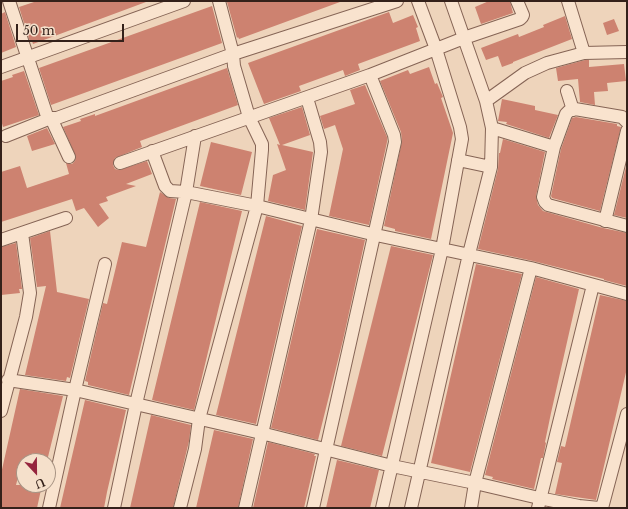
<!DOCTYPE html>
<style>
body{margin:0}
#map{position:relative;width:628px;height:509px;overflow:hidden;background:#eed4bb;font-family:"Libre Baskerville",serif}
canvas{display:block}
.frame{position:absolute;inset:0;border:2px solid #34211a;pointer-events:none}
.north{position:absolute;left:16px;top:453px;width:40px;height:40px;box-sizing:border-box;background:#f5e0cb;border:1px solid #a89484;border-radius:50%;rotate:158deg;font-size:11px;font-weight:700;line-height:16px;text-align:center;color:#34211a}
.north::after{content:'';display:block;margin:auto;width:14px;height:18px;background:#95253e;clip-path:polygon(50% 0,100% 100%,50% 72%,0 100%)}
.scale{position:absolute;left:16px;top:24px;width:108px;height:18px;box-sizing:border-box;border:2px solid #34211a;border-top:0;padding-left:5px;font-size:12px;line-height:14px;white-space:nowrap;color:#34211a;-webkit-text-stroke:3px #f5e0cb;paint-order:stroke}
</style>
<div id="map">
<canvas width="628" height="509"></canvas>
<div class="frame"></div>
<div class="north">U</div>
<div class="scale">50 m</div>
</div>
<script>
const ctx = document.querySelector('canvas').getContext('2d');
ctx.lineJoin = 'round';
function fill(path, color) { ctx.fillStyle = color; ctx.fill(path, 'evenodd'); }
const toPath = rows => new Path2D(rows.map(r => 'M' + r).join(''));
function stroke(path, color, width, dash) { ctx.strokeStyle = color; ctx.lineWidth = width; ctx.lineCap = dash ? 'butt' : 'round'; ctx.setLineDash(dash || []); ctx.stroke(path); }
const building = toPath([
 [37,1,146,1,146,2,33,44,32,41,30,42,19,7],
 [231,1,339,1,340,2,239,39,238,37,237,38,227,2],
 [489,1,510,1,513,13,481,24,475,7],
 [212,6,222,43,51,105,39,68],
 [5,12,16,47,1,53,1,14],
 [389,12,393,23,413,15,418,27,416,28,420,41,358,64,360,70,345,76,343,70,299,86,301,91,264,104,248,63],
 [565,16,572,39,513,62,513,63,502,67,498,56,486,60,481,48,518,34,519,37,544,27,543,25],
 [614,19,619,31,607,35,603,23],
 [585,60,589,60,589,67,624,64,626,81,607,83,608,91,594,92,595,105,580,102,578,79,558,81,556,68],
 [429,67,435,84,437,83,443,97,441,98,453,133,431,239,395,231,395,229,384,226,402,141,401,132,380,81,408,70,410,74],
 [227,68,238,105,140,141,142,147,115,158,113,165,115,169,119,170,147,161,152,174,126,184,136,186,106,197,108,201,99,204,109,218,98,227,84,208,76,211,72,199,1,222,1,172,20,166,27,188,69,174,66,163,72,164,75,161,76,157,63,127,81,121,80,119,95,114,95,116],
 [24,71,39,115,3,127,1,120,1,81,13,77,12,75],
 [365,85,387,137,387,142,369,225,329,216,343,149,335,125,324,129,320,116,355,104,350,90],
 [502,99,535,106,535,110,558,115,549,138,506,124,507,122,498,121],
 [302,107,310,135,282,145,313,152,305,210,268,201,273,175,286,170,277,144,280,145,269,118],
 [576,117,617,124,617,126,621,127,600,211,552,198,551,196,561,149,572,118],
 [47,128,55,144,32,151,27,136],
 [503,139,545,152,536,196,538,205,543,211,603,228,627,233,627,286,604,280,604,279,533,261,478,249,498,169,499,153,500,153],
 [211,142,252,152,241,195,200,186],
 [627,163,627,218,614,215],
 [160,192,169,198,176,199,129,395,88,385,88,382,85,381,103,303,107,304,122,242,146,247],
 [200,202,242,211,194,410,152,400],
 [266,216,302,226,256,424,216,415],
 [317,229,365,240,343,340,318,440,271,428],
 [50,231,57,292,89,299,70,378,67,377,66,381,25,375,46,286,37,287,30,238],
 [16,243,22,289,19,289,20,293,1,295,1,247],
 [391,246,433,255,382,456,341,446],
 [476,264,522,274,470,472,431,463],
 [536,277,579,289,551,413,545,442,546,443,543,458,541,458,534,489,492,479,493,477,485,475],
 [600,295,627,301,627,368,596,500,555,494,562,463,557,462,561,446,565,447],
 [20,389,63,396,47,461,22,461,16,485,42,485,37,508,1,508,1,474],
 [85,400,126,410,107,492,104,508,60,508],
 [151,415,191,425,189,441,173,508,130,508],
 [214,430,253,439,238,508,196,508],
 [268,442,315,454,314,456,316,456,304,508,253,508],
 [337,460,379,470,370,508,326,508]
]);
const street = toPath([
 [9,1,47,116,51,118,69,157],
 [568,1,584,53],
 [1,67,184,1],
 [567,91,573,110],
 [486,101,525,73,547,63,584,53,627,52],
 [492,128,554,147,543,197,545,202,548,205,627,226],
 [6,136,51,118,57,118,233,54,397,1],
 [554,147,566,114,570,110,575,109,622,117,627,122],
 [152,151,165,186,170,191,186,192,257,206,376,235,531,268,627,294],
 [458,160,491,167],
 [120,163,370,75,464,38,520,19,522,17,523,15,517,1],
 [605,221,627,131],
 [1,240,66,218],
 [8,380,75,390,261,433,392,466,475,483,539,498,579,506,599,508],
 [1,411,26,317,30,293,22,233],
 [49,508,75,390,105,264],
 [114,508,136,404,186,192,195,136],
 [180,508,195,449,199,419,257,206,262,150,262,144,249,117,234,66,233,54,219,1],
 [245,508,311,220,321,152,320,142,307,98],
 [313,508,395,142,394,135,370,75],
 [382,508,442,249,462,139,460,127,436,49,418,1],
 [411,508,469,254,491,167,492,128,486,101,451,1],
 [471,508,475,483,531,268],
 [538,508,593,285],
 [602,508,627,414]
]);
fill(building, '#cd8270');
stroke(street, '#856455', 14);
stroke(street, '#f9e3ce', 12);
</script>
